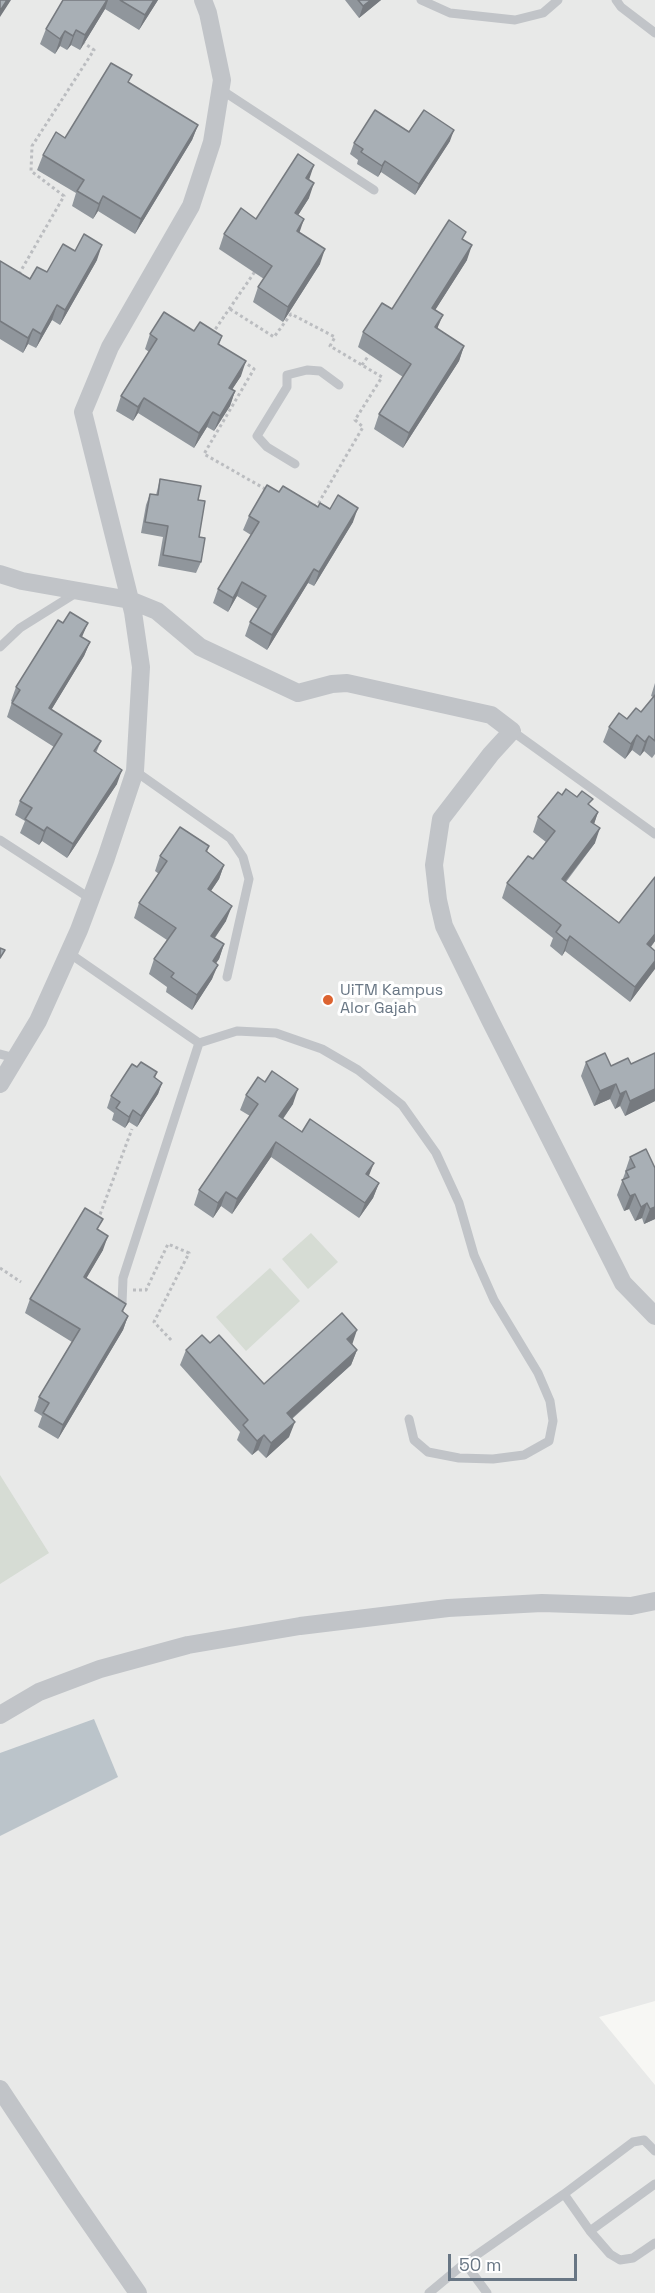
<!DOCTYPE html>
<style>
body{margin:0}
#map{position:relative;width:655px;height:2293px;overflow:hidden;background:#f7f7f4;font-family:"Space Grotesk",sans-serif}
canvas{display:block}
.scale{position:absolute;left:448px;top:2254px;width:129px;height:27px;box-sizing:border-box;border:3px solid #687684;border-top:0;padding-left:8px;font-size:18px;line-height:21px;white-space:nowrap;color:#687684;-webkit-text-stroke:4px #fff;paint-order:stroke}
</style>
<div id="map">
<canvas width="655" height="2293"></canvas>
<div class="scale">50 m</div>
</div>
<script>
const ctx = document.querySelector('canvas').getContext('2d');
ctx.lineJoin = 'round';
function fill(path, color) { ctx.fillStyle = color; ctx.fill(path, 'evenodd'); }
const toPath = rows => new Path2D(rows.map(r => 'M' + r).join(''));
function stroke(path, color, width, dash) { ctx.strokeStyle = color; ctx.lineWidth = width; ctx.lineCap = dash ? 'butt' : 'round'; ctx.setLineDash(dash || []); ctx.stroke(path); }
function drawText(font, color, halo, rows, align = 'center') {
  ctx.font = font + ' "Space Grotesk",sans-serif'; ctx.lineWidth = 6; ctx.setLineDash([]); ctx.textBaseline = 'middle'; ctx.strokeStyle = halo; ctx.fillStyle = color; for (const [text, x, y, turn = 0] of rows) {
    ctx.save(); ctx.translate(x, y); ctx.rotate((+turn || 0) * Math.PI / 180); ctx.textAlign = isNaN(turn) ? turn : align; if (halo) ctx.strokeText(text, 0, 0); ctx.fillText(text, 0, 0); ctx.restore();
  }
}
const built = toPath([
 [0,0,655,0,655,2001,599,2017,655,2085,655,2293,0,2293]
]);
const green = toPath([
 [311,1233,338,1262,308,1289,282,1259],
 [270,1268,300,1301,246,1351,216,1317],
 [0,1475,49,1553,0,1584]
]);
const water = toPath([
 [94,1719,118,1777,0,1836,0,1753]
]);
const path = toPath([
 [19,274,64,196,31,171,32,146,94,50,84,43],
 [230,309,274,337,291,314,335,337,330,346,382,377,355,420,363,427,318,504,313,506],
 [212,334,256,270],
 [243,361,254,369,204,454,267,490],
 [362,365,369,355],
 [98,1220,132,1129],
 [0,1268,21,1282],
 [133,1290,146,1290,168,1244,189,1253,154,1322,173,1342]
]);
const lane = toPath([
 [421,0,450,13,515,20,543,13,558,0],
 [616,0,621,7,655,33],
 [220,89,374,190],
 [295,464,267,447,257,436,287,387,287,375,307,370,320,371,339,385],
 [0,647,20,628,76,593],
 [512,731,655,834],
 [135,771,230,838,243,857,249,879,227,977],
 [0,840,91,899],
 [69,953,199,1043],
 [199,1043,237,1031,276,1033,322,1049,358,1070,402,1105,436,1153,459,1203,474,1255,494,1300,538,1373,550,1401,553,1421,549,1441,524,1455,493,1459,459,1458,428,1452,414,1440,409,1419],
 [0,1054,15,1058],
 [122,1304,123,1278,199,1043],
 [564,2194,590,2231,610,2254,620,2260,633,2258,655,2243],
 [590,2231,655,2184],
 [465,2263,487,2293],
 [429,2293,465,2263,564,2194,633,2142,644,2140,655,2151]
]);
const street = toPath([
 [0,574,22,581,130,600,157,611,200,647,298,693,332,684,347,683,491,715,512,731,491,754,441,819,434,865,438,900,444,926,490,1020,614,1265,623,1283,655,1316],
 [0,1084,38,1021,79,930,106,858,135,771,141,667,133,612,83,412,110,347,191,206,212,142,222,80,208,13,203,0],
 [0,1715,39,1692,100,1669,188,1645,300,1626,448,1608,542,1603,631,1606,655,1601],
 [0,2089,71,2196,138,2293]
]);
const wall = toPath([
 [63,0,158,0,139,30,105,9,80,50,71,45,67,50,60,46,55,54,40,44,46,29],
 [345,0,381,0,359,18],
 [129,83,198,125,192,140,135,234,98,211,93,219,72,206,76,193,37,170,43,155,65,138],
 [409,132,450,141,415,195,381,172,378,177,357,164,358,160,350,154,354,143],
 [309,180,309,198,298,215,299,232,320,264,283,322,253,302,258,287,264,279,219,249,224,234,256,219],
 [463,239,467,260,435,310,438,329,464,346,459,361,403,448,374,429,379,414,403,377,358,347,363,332,392,309],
 [97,260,60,325,52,320,36,348,28,344,23,353,0,339,0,261,30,279,47,272],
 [194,331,222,336,219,345,241,376,232,389,235,391,230,406,214,431,207,427,194,448,138,413,133,421,116,411,121,396,149,352,145,349,150,334],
 [160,479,198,500,199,537,201,562,196,573,158,566,163,537,141,533,146,505,150,494,156,495],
 [279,492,353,522,314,586,308,583,267,650,245,636,250,622,258,609,237,596,228,612,213,603,218,589,251,535,243,530,249,516],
 [82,637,90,642,84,656,51,710,101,741,96,753,117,784,67,858,42,841,39,845,20,833,25,821,15,815,20,801,54,747,7,717,12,702,11,701,16,687],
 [655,683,655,754,652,758,644,751,640,756,632,750,625,759,603,742,609,727,641,712,653,697,651,696],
 [562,795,590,806,598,812,594,824,595,843,566,882,619,923,655,877,655,941,651,947,655,951,655,968,630,1002,565,951,562,956,550,946,553,938,502,898,507,883,533,859,546,842,533,832,538,817],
 [209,846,207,852,224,865,219,879,211,891,226,921,215,938,224,944,219,959,216,963,212,979,192,1010,166,992,167,987,149,974,154,959,167,940,134,918,139,903,159,874,155,871,160,856],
 [655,1053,655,1101,625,1116,620,1106,615,1109,610,1099,594,1106,581,1076,586,1062,611,1066,631,1064],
 [137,1067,157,1072,155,1078,162,1083,158,1094,137,1127,129,1122,125,1128,112,1120,114,1113,107,1108,111,1096],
 [246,1095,293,1104,283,1119,379,1183,373,1198,359,1218,271,1157,232,1214,221,1206,213,1218,194,1205,199,1190,250,1116,240,1110],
 [630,1157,655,1168,655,1219,644,1224,642,1218,635,1221,629,1209,624,1211,617,1195,625,1173,625,1172],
 [99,1230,103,1250,86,1278,126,1304,123,1312,128,1316,123,1330,58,1439,38,1427,42,1416,34,1411,39,1397,72,1342,25,1313,30,1299],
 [210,1343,264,1384,352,1345,357,1350,351,1365,292,1419,289,1437,266,1458,258,1450,252,1455,237,1440,240,1432,180,1365,186,1350]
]);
const shadedWall = toPath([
 [7,0,11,0,0,17,0,11],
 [107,0,108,0,105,9,80,50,85,35],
 [154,0,158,0,139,30,145,15],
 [371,0,381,0,359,18,363,6],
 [76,30,71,45,67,50,73,36],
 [65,31,60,46,55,54,60,39],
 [198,125,192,140,135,234,141,219],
 [454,130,450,141,415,195,419,184],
 [385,161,381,172,378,177,382,166],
 [314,165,309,180,306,178],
 [314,183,309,198,290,228,295,213],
 [103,196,98,211,93,219,99,204],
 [304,219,299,234,297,231],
 [102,245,97,260,60,325,65,310],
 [472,245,467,260,427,323,432,308],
 [325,249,320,264,283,322,288,307],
 [57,305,52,320,36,348,41,334],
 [443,315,437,329,435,327],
 [33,329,28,344,23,353,28,338],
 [464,346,459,361,403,448,409,433],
 [246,361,241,376,224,402,229,388],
 [235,391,230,406,214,431,220,416],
 [144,398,138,413,133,421,138,407],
 [213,412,207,427,194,448,199,433],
 [358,508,353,522,314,586,319,572],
 [314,569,308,583,267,650,272,635],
 [242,582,237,596,228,612,233,598],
 [88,623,82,637,80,636],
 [90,642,84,656,44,722,49,708],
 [637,735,632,750,625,759,631,744],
 [649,736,644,751,640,756,645,742],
 [122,770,117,784,67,858,73,844],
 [598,812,593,827,591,822],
 [47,827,42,841,39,845,44,831],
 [600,828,595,843,556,893,562,879],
 [224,865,219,879,202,904,208,889],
 [232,906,226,921,206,950,211,936],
 [655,934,655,941,641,959,647,944],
 [570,936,565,951,562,956,567,941],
 [224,944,219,959,207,976,213,961],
 [655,961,655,969,630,1002,635,987],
 [218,965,212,979,192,1010,197,995],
 [162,1083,158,1094,137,1127,141,1116],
 [616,1084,610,1099,594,1106,600,1091],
 [298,1089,293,1104,274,1131,279,1116],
 [655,1089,655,1101,625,1116,630,1101],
 [626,1091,620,1106,615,1109,620,1094],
 [133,1110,129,1122,125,1128,129,1117],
 [276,1142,271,1157,232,1214,237,1199],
 [374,1163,368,1178,366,1174],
 [379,1183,373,1198,359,1218,365,1203],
 [226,1192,221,1206,213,1218,218,1203],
 [635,1194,629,1209,624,1211,630,1196],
 [647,1203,642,1218,635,1221,641,1207],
 [655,1207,655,1219,644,1224,650,1209],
 [108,1236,103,1250,79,1291,84,1277],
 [128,1316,123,1330,58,1439,63,1425],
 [357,1330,352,1345,341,1354,347,1339],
 [357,1350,351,1365,281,1428,287,1413],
 [295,1422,289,1437,266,1458,271,1443],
 [264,1435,258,1450,252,1455,257,1441]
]);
const building = toPath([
 [0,0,7,0,0,11,0,0],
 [63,0,107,0,85,35,76,30,73,36,65,31,60,39,46,29,63,0],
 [120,0,154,0,145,15,120,0],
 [358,0,371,0,363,6,358,0],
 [111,63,132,75,128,82,198,125,141,219,103,196,99,204,77,191,84,180,43,155,56,132,65,138,111,63],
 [375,110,409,132,424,110,454,130,419,184,385,161,382,166,361,152,363,149,354,143,375,110],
 [298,154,314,165,306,178,314,183,295,213,304,219,297,231,325,249,288,307,258,287,272,266,224,234,241,208,256,219,298,154],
 [449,220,466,232,462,239,472,245,432,308,443,315,435,327,464,346,409,433,379,414,411,364,363,332,382,303,392,309,449,220],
 [84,234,102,245,65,310,57,305,41,334,33,329,28,338,0,321,0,261,30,279,37,267,47,272,63,244,75,251,84,234],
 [164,312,194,331,200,322,222,336,218,344,246,361,229,388,235,391,220,416,213,412,199,433,144,398,138,407,121,396,157,339,150,334,164,312],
 [160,479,201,486,198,500,205,501,199,537,205,538,201,562,163,555,168,526,145,522,150,494,158,495,160,479],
 [267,485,279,492,283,486,318,507,320,503,330,509,338,495,358,508,319,572,314,569,272,635,250,622,266,596,242,582,233,598,218,589,259,522,249,516,267,485],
 [70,612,88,623,80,636,90,642,49,708,101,741,94,751,122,770,73,844,47,827,44,831,25,819,32,808,20,801,62,734,12,703,20,690,16,687,58,620,63,623,70,612],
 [655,695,655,741,649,736,645,742,637,735,631,744,609,727,619,713,627,719,636,708,641,712,655,695],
 [566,789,577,797,582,791,593,799,588,804,598,812,591,822,600,828,562,879,619,923,655,877,655,934,647,944,655,951,655,961,635,987,570,936,567,941,556,932,561,925,507,883,528,856,533,859,555,831,538,817,558,792,562,795,566,789],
 [180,827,209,846,206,851,224,865,208,889,232,906,211,936,224,944,213,961,218,965,197,995,171,977,174,973,154,959,176,928,139,903,167,861,160,856,180,827],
 [0,948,5,950,0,958,0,948],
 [605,1053,611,1066,628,1058,631,1064,655,1053,655,1089,630,1101,626,1091,620,1094,616,1084,600,1091,586,1062,605,1053],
 [141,1062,157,1072,154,1077,162,1083,141,1116,133,1110,129,1117,116,1108,120,1102,111,1096,132,1064,137,1067,141,1062],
 [272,1071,298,1089,279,1116,302,1132,310,1119,374,1163,366,1174,379,1183,365,1203,276,1142,237,1199,226,1192,218,1203,199,1190,258,1104,246,1095,258,1077,265,1082,272,1071],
 [646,1149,655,1168,655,1207,650,1209,647,1203,641,1207,635,1194,630,1196,622,1180,629,1177,626,1171,635,1167,630,1157,646,1149],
 [85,1208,103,1219,97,1229,108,1236,84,1277,126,1304,122,1311,128,1316,63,1425,43,1413,49,1403,39,1397,80,1329,30,1299,85,1208],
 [342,1313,357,1330,347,1339,357,1350,287,1413,295,1422,271,1443,264,1435,257,1441,243,1425,248,1420,186,1350,202,1335,210,1343,219,1335,264,1384,342,1313]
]);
const markers = [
 [328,1000,6,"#dc6330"]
];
const poiNames = [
 ["UiTM Kampus",340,991],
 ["Alor Gajah",340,1009]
];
fill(built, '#e8e9e8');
fill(green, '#d6dcd4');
fill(water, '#bbc4ca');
stroke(path, '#bbbdc0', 3, [3, 3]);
stroke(lane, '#c1c4c8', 9);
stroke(street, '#c1c4c8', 18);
fill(wall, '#90969c');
fill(shadedWall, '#767a7f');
fill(building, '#a8afb5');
stroke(building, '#767a7f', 1.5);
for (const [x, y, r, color] of markers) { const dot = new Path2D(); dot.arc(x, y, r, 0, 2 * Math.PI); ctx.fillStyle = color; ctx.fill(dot); stroke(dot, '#fff', 2); }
drawText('16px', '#687684', '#fff', poiNames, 'left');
</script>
